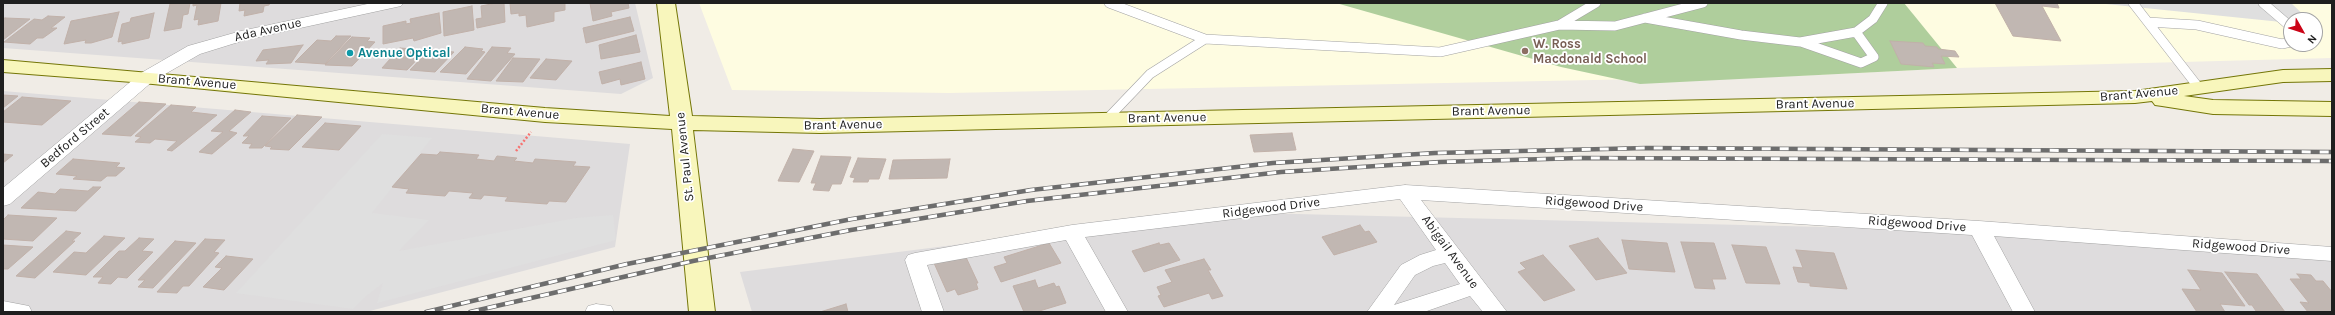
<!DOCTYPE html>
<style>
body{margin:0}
#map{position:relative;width:2335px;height:315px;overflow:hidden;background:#f0ece6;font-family:Karla,sans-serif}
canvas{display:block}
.frame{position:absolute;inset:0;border:4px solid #1f1f1f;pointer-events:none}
.north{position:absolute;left:2283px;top:12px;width:40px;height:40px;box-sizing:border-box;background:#fff;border:1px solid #a5a5a5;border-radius:50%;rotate:129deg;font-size:11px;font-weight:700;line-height:16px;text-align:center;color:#1f1f1f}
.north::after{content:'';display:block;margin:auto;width:14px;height:18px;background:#cb0417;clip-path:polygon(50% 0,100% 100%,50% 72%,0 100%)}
</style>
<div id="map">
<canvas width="2335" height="315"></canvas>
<div class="frame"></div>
<div class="north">N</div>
</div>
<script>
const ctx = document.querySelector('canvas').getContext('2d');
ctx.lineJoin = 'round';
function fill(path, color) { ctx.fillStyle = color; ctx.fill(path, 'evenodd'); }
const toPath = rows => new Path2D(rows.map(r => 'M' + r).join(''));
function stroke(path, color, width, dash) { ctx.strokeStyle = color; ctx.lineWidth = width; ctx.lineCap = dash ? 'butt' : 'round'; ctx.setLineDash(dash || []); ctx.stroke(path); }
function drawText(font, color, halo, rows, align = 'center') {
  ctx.font = font + ' Karla,sans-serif'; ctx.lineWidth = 3.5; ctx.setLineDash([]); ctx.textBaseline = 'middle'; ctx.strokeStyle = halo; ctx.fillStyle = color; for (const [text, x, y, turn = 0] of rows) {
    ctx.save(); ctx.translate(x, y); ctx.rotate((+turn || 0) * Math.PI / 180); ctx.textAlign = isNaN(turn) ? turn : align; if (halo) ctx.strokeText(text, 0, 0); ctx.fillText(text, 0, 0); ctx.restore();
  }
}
const residential = toPath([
 [3,3,635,3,653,78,621,94,3,48],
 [3,91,630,144,615,247,366,312,3,312],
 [1215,212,1905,229,2332,259,2332,312,752,312,740,272]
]);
const education = toPath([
 [699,3,2332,3,2332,58,1957,68,1793,76,949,93,732,90],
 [2291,20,2315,20,2315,44,2291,44]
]);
const forest = toPath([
 [1336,3,1904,3,1957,68,1640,84,1561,67]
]);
const parking = toPath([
 [2096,3,2291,3,2309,20,2291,20,2291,23],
 [382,134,432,138,372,213,429,220,399,251,576,218,613,215,616,240,377,303,383,283,365,297,353,309,236,293]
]);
const building = toPath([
 [190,3,188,14,183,15,181,28,164,31,170,4,190,3],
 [193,3,221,3,218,21,198,25,199,19,194,20,197,5,193,6,193,3],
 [240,3,270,3,269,5,264,6,263,12,244,16,245,10,239,11,240,3],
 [496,3,504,3,505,22,477,28,476,19,482,18,481,6,496,3],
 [510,3,565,3,565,10,554,12,554,21,527,27,526,15,519,16,519,13,511,14,510,3],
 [590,3,628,3,629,8,611,12,612,16,593,21,590,3],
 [1995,3,2057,3,2059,8,2042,6,2061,41,2013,36,1995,3],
 [472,6,474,30,444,36,443,12,472,6],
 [119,12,112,37,91,43,85,43,86,40,64,44,71,21,119,12],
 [154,13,149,38,122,44,122,41,118,42,122,24,130,22,131,18,154,13],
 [439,13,441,33,414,41,413,38,383,44,383,26,406,21,406,24,411,23,410,19,439,13],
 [48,16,65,17,51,28,57,28,43,38,37,38,30,44,4,42,34,19,42,20,48,16],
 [630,17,634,31,586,43,583,28,630,17],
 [5,18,30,19,3,40,3,19,5,18],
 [636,35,640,52,601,59,599,45,636,35],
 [336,36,351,36,325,64,295,62,317,40,331,41,336,36],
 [352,37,370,38,367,41,375,42,352,66,325,65,352,37],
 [1890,41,1923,43,1925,46,1937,47,1938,49,1955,51,1959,57,1941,56,1945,64,1932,63,1934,67,1901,64,1890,41],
 [303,45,291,63,266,64,269,60,256,61,263,50,303,45],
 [465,47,483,49,481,51,485,52,466,74,440,72,465,47],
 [492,47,511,48,507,53,515,54,491,81,467,79,492,47],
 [400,48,426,50,407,70,382,68,400,48],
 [429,50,454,52,435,72,410,70,429,50],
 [513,58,540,59,523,82,496,81,513,58],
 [546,59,572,61,556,80,530,78,546,59],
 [641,62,645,79,621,85,620,79,602,84,599,72,641,62],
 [3,95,18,96,3,108,3,95],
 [22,97,71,101,42,125,3,122,3,112,22,97],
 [139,102,166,104,131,136,102,134,139,102],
 [171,105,196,107,191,112,217,115,172,151,167,150,177,141,155,139,150,143,135,142,141,137,135,136,171,105],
 [235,110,251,112,229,131,237,133,212,154,199,152,223,132,211,131,235,110],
 [297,115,322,117,289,150,270,149,272,147,265,146,297,115],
 [262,116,291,118,262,148,249,148,252,144,242,143,249,136,243,136,262,116],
 [325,123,361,126,339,150,302,147,325,123],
 [1292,133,1296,150,1254,152,1250,135,1292,133],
 [793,149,814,151,799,182,778,181,793,149],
 [440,152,479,155,476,159,494,161,497,156,517,158,514,161,533,163,535,159,576,162,573,166,590,167,566,202,549,201,547,204,505,201,508,197,484,195,481,199,469,198,473,193,449,191,445,196,406,193,409,189,392,187,421,154,437,155,440,152],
 [3,154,13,155,3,163,3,154],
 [821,156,851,157,841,184,832,184,829,191,813,190,816,183,811,183,821,156],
 [858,158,886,159,879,179,869,179,868,182,853,182,855,178,850,177,858,158],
 [73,159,120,163,116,167,125,168,116,176,107,176,101,181,73,179,77,176,56,174,73,159],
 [950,159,947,178,889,179,893,160,950,159],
 [93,187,101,187,76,211,21,208,38,192,55,194,60,189,88,191,93,187],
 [8,215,57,218,33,241,3,239,3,220,8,215],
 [1360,225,1365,232,1369,231,1377,242,1334,255,1322,237,1360,225],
 [66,231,81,233,72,241,75,241,35,278,16,276,66,231],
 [104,236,125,238,86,275,53,272,74,252,86,253,104,236],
 [139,238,154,239,142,251,153,252,127,278,118,277,111,284,98,283,103,277,93,277,119,251,125,251,139,238],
 [1598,238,1627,273,1596,280,1569,246,1598,238],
 [205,239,225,240,214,252,219,253,189,286,183,286,177,293,157,292,205,239],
 [1622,240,1667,243,1675,272,1629,269,1622,240],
 [175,241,196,243,153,288,138,287,145,280,138,280,175,241],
 [1681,242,1714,243,1726,279,1712,279,1715,289,1695,288,1681,242],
 [1049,243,1061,263,1001,282,994,267,1007,263,1004,257,1049,243],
 [1159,243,1160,245,1169,243,1180,260,1144,272,1132,251,1159,243],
 [3,245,33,247,8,269,3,269,3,245],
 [1732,245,1766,247,1780,284,1746,283,1732,245],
 [1796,250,1834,253,1847,289,1810,286,1810,283,1798,282,1793,267,1803,268,1796,250],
 [964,253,978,283,976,283,978,289,958,295,955,289,947,292,934,263,964,253],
 [1543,255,1575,290,1544,301,1518,272,1526,269,1520,263,1543,255],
 [226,256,253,259,224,290,203,287,222,268,215,267,226,256],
 [1204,259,1211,270,1208,270,1223,296,1212,299,1209,293,1164,307,1158,296,1161,295,1157,287,1172,282,1165,270,1204,259],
 [2188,270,2222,273,2245,306,2220,304,2225,312,2197,312,2182,289,2201,290,2188,270],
 [2225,272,2257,274,2285,312,2256,311,2252,305,2249,305,2225,272],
 [2297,274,2311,275,2316,281,2323,281,2332,292,2332,312,2308,312,2300,302,2309,303,2290,279,2301,279,2297,274],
 [1035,280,1038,288,1054,283,1056,287,1059,286,1066,303,1036,312,1024,312,1013,286,1035,280],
 [846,304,848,312,820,312,846,304]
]);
const path = toPath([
 [516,151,531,132]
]);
const service = toPath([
 [1109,3,1205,39,1440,52,1559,25,1596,3],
 [2133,3,2199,88],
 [2263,3,2291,27],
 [1645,18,1741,35,1800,42,1856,32,1873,19,1883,3],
 [2148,22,2197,25,2282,44,2291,42],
 [1559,25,1615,26,1703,3],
 [1801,42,1861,63,1874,57,1856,32],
 [1107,119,1150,74,1205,39]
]);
const minor = toPath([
 [372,3,403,3,401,6,245,40,200,54,153,81,10,204,3,206,3,188,141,73,188,46,241,31,372,3],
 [1405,185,1979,221,2332,247,2332,261,1994,236,2035,312,2013,312,1972,235,1421,200,1507,312,1483,312,1470,296,1424,312,1367,312,1401,265,1420,255,1436,250,1400,199,1085,237,1128,312,1106,312,1066,240,927,265,944,312,922,312,905,260,908,255,915,253,1072,225,1405,185],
 [1445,263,1460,284,1394,305,1415,275,1433,266,1445,263],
 [3,301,29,306,32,312,3,312,3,301],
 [596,304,611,306,614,312,585,312,588,306,596,304]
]);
const secondary = toPath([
 [657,3,675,3,692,116,820,119,2135,91,2283,70,2332,69,2332,81,2283,82,2184,96,2213,100,2332,102,2332,116,2213,114,2162,106,2155,105,2152,101,2135,103,820,133,693,130,715,312,689,312,672,129,545,122,132,82,3,72,3,60,545,108,670,116,657,3]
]);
const rail = toPath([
 [426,312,627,264,852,219,1031,190,1273,163,1435,153,1647,148,2332,152],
 [470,312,693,261,851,230,1027,201,1281,172,1440,162,1582,158,2332,161]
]);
const markers = [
 [1525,51,4,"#8d6e63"],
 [350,53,4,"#0f9aa8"]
];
const streetNames = [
 ["Ada Avenue",268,30,-13],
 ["Brant Avenue",197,82,5],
 ["Brant Avenue",2139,94,-5],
 ["Brant Avenue",1815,104,-1],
 ["Brant Avenue",1491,111,-1],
 ["Brant Avenue",520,112,5],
 ["Brant Avenue",1167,118,-1],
 ["Brant Avenue",843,125,-1],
 ["Bedford Street",75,138,-40],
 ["St. Paul Avenue",685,157,-96],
 ["Ridgewood Drive",1594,204,4],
 ["Ridgewood Drive",1271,208,-7],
 ["Ridgewood Drive",1917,224,4],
 ["Ridgewood Drive",2241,247,4],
 ["Abigail Avenue",1450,252,54]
];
const educationNames = [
 ["W. Ross",1533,44],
 ["Macdonald School",1533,59]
];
const cultureNames = [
 ["Avenue Optical",358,53]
];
fill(residential, '#dedcdd');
fill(education, '#fefce1');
fill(forest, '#afce9c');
fill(parking, '#dfdfdf');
fill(building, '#c1b7b2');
stroke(building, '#c1b1a9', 1);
stroke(service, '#a3a3a3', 10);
stroke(minor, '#a3a3a3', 1);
stroke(secondary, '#747607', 2);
stroke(path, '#f77270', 2.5, [2, 2]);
stroke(service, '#fff', 9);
fill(minor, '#fff');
fill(secondary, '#f8f6bc');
stroke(rail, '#6d6d6d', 4.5);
stroke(rail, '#fff', 3, [9]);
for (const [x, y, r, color] of markers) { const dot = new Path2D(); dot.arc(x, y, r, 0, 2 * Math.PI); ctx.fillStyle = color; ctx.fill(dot); stroke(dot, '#fff', 1.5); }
drawText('13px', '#1f1f1f', '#fff', streetNames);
drawText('bold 13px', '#785e54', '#fff', educationNames, 'left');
drawText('bold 13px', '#0d838f', '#fff', cultureNames, 'left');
</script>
